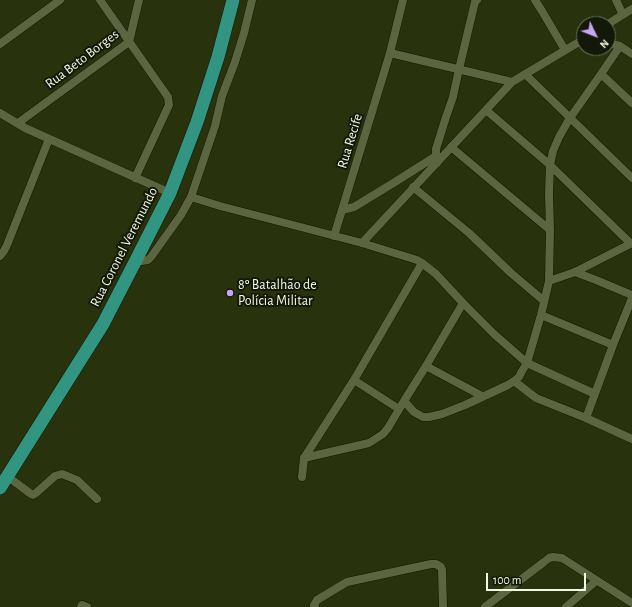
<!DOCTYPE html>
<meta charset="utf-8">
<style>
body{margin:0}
#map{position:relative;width:632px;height:607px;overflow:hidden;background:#28320c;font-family:"Alegreya Sans",sans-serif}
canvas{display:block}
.north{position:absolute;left:576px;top:16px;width:40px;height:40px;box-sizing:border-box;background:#131808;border:1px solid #6c7260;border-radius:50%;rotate:133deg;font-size:11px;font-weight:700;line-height:16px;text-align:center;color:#f1f8e3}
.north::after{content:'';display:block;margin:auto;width:14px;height:18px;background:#c5a7f1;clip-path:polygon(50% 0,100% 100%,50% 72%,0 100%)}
.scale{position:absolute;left:486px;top:573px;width:100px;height:18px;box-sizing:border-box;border:2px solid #f1f8e3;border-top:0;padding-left:5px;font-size:12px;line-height:14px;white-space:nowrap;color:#f1f8e3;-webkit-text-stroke:3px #131808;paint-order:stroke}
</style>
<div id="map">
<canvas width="632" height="607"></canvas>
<div class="north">N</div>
<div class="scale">100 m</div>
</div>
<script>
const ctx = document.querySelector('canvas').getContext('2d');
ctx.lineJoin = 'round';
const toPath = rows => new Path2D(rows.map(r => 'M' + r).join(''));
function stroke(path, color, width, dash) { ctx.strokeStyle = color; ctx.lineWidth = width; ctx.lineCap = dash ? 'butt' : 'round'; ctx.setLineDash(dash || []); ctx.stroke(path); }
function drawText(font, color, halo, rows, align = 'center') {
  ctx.font = font + ' "Alegreya Sans",sans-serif'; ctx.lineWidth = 4; ctx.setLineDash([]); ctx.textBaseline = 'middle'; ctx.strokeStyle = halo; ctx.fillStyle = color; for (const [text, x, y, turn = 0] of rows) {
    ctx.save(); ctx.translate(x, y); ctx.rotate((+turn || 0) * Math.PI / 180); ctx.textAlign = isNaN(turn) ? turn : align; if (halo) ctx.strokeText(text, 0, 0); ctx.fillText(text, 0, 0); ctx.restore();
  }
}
const minor = toPath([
 [100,0,168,97,169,105,135,178],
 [403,0,390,53,512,82],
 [535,0,542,11,565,50],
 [616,0,623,15],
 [608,24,632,9],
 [608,43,620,46,632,54],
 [0,44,60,0],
 [525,74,632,178],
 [601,74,632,103],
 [486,110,550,165,630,243],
 [0,113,25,128,170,193],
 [18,123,129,42,139,0],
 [451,147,550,230],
 [437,163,436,156,436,149,446,117,453,97,459,69,475,2,477,0],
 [413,187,469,233,511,273,544,301],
 [191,197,220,206,362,243,417,260,422,263,436,274,463,303,494,334,527,363,595,394],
 [342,210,354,207,395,182,436,156],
 [334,236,390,53],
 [362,243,512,82,584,39],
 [0,256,4,251,7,245,49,139],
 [135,262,148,260,151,257,181,215,191,197,215,126,222,96,235,62,244,33,252,0],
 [575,272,596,280,632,295],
 [549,281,575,272,632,243],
 [541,315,613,345],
 [426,366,482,396],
 [354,380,399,409],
 [514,381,536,398,586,418,632,439],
 [404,401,414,412,423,417,429,417,442,414,465,405,508,385,514,381,519,377,522,371,527,363,541,315,549,281,550,230,549,194,550,165,553,151,559,137,570,118,601,74,620,46],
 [586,418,613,345,632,298],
 [304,458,369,443,383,434,388,428,404,401,426,366,463,303],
 [7,476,31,494,33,495,36,493,55,476,62,474,77,480,97,499],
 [302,477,304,458,354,380,422,263],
 [81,607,82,605,87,607],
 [315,607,314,605,317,600,347,582,431,564,436,564,441,567,442,570,443,607],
 [485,607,544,562,549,558,553,557,562,558,632,603],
 [566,607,596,581]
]);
const trunk = toPath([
 [0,488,103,324,135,262,170,193,197,122,218,57,233,0]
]);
const markers = [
 [230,293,4,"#c5a7f1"]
];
const streetNames = [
 ["Rua Beto Borges",82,59,-37],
 ["Rua Recife",350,141,-73],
 ["Rua Coronel Veremundo",124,247,-63]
];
const poiNames = [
 ["8º Batalhão de",238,285],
 ["Polícia Militar",238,301]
];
stroke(minor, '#121900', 9);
stroke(trunk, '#121900', 14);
stroke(minor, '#5b6640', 8);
stroke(trunk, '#329582', 13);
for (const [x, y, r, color] of markers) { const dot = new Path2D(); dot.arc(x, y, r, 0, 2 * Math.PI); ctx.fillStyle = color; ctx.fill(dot); stroke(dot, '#131808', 1.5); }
drawText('14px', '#f1f8e3', '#131808', streetNames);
drawText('14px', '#f1f8e3', '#131808', poiNames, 'left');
</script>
